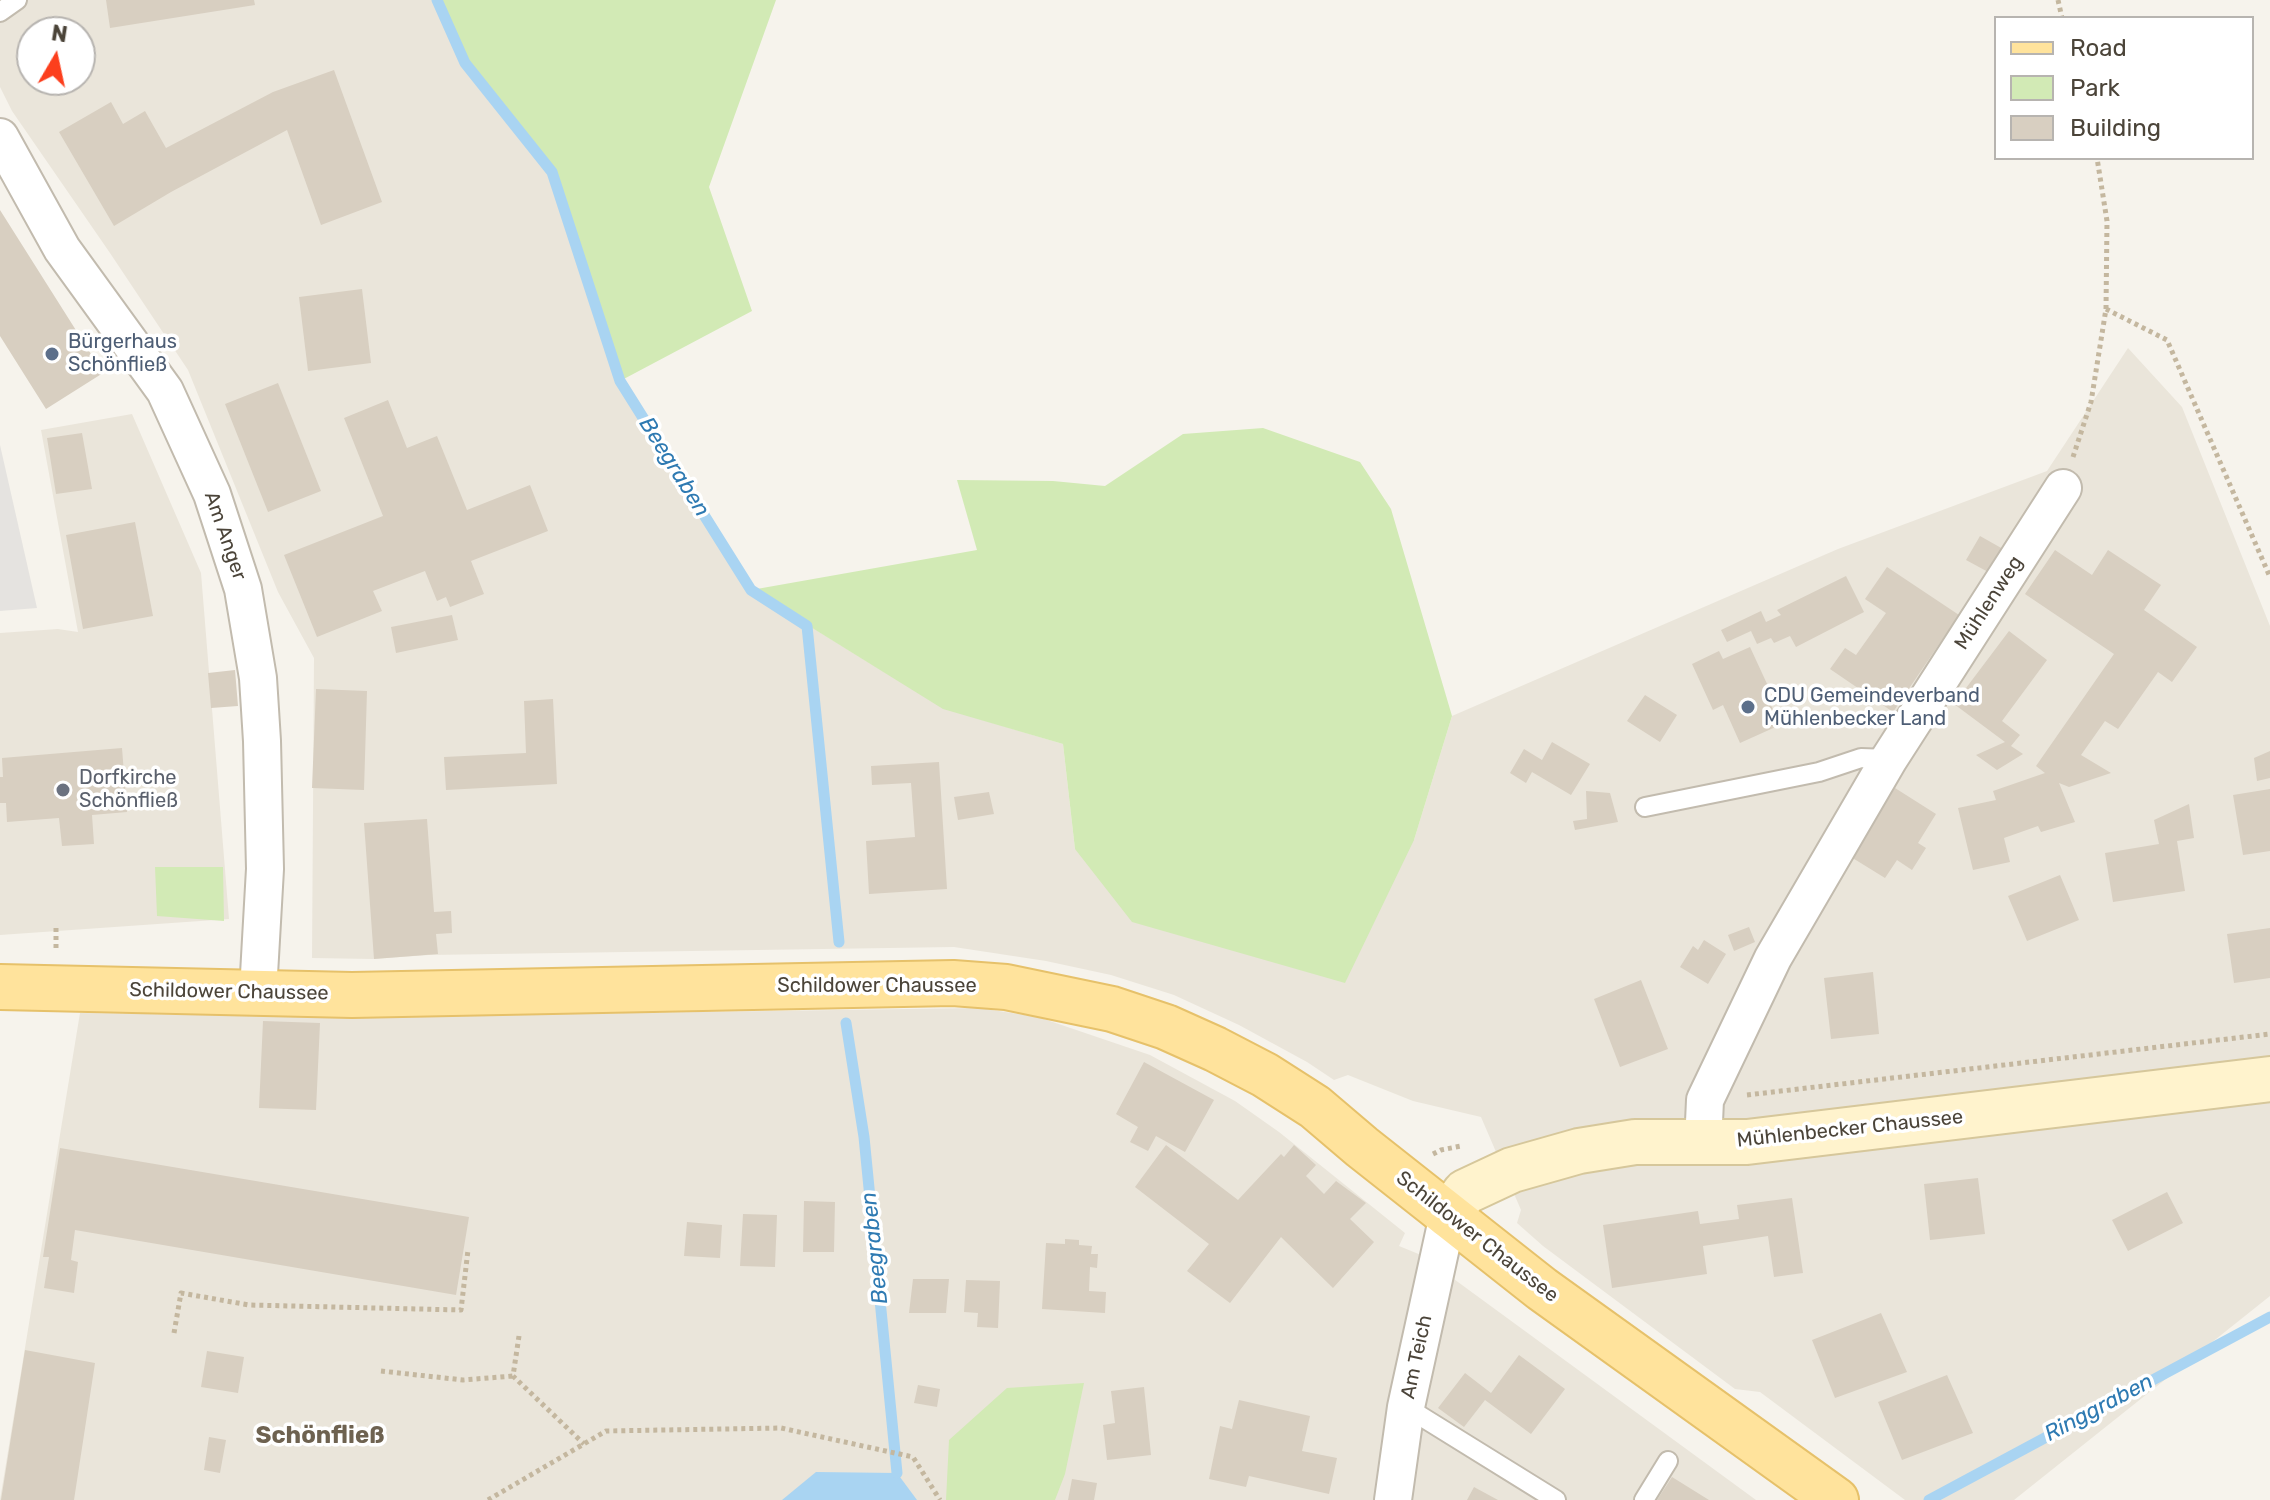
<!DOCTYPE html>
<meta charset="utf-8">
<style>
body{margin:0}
#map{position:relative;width:2270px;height:1500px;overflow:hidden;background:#f6f3ec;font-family:Rubik,sans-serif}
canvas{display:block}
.legend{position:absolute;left:1994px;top:16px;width:260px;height:144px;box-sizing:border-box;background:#fff;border:2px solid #b7b4b0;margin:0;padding:10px 14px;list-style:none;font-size:24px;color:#4b4439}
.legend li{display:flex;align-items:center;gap:16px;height:40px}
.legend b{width:40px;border:2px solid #b7b4b0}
.north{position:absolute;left:16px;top:16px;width:80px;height:80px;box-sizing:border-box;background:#fff;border:2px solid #b7b4b0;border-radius:50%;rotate:9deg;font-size:22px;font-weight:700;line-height:32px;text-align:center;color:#4b4439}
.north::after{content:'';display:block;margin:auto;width:28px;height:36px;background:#fc3f1d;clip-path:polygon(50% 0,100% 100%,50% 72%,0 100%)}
</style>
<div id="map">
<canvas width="2270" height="1500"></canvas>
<ul class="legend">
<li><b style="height:10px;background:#ffe39c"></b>Road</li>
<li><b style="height:22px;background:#d2eab5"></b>Park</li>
<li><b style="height:22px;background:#d8cfc1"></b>Building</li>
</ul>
<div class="north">N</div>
</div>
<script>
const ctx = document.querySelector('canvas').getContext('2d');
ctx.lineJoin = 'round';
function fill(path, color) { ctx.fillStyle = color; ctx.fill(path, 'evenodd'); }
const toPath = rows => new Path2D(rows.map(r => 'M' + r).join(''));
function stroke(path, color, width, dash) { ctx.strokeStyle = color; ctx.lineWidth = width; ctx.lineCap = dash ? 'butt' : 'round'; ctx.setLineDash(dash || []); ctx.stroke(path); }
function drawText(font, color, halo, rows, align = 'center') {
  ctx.font = font + ' Rubik,sans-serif'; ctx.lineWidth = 7; ctx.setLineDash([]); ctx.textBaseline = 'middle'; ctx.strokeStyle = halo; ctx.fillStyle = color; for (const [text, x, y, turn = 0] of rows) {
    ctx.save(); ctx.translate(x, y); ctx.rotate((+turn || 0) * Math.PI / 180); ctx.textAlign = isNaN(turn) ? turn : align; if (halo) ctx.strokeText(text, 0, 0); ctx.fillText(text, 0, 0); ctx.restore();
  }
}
const residential = toPath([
 [0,0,437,0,465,63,552,172,620,381,751,590,943,708,1063,744,1075,849,1414,840,1452,716,1838,549,2047,471,2128,348,2182,407,2270,626,2270,1296,2014,1500,1905,1500,1760,1392,1735,1389,1543,1246,1517,1223,1521,1210,1481,1117,1413,1101,1348,1075,1334,1080,1307,1062,1239,1025,1174,995,1111,975,1046,961,954,947,429,955,373,959,312,958,314,658,278,592,188,370,110,253,12,111,0,87],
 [32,32,80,32,80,80,32,80],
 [132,414,201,573,229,919,0,935,0,633,58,629,78,632,41,430],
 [979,1008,1038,1017,1150,1055,1235,1101,1279,1132,1405,1233,1399,1246,1421,1255,1756,1500,0,1500,80,1013,345,1017]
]);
const green = toPath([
 [437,0,776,0,709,187,752,311,620,381,552,172,465,63],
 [1263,428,1360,462,1391,509,1452,716,1414,840,1345,983,1132,922,1075,849,1063,744,943,709,751,590,977,550,957,480,1053,481,1105,486,1183,434],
 [155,867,223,867,224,921,157,916],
 [1084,1383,1065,1474,1055,1500,946,1500,949,1440,1007,1388]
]);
const parking = toPath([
 [0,445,37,608,0,611]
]);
const water = toPath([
 [816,1472,897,1473,917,1500,782,1500]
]);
const stream = toPath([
 [437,0,465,63,552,172,620,381,751,590,807,626,839,942],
 [846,1023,864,1137,897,1473],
 [1929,1500,2270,1317]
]);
const building = toPath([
 [106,0,254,0,255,5,110,28],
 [334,70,382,202,321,225,287,130,171,192,114,226,59,132,111,102,123,124,145,111,166,148,273,92],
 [0,210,103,373,46,409,0,336],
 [362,289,371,363,308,371,299,297],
 [278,383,321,491,268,512,225,404],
 [388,400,407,448,437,436,467,510,530,485,548,531,471,561,484,594,450,607,446,597,437,601,425,571,373,591,382,611,317,637,284,555,383,516,344,418],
 [82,433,92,489,56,494,47,438],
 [135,522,153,616,83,629,66,535],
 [1980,536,2003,549,1990,573,1966,560],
 [2055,550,2092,575,2108,550,2161,585,2144,610,2197,647,2172,682,2158,672,2118,729,2105,721,2081,755,2111,773,2069,787,2059,783,2075,822,2041,832,2038,826,2004,838,2010,862,1973,870,1958,808,1996,800,1993,791,2045,773,2036,766,2114,654,2025,594],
 [1887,567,1959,615,1893,712,1830,669,1845,648,1856,655,1886,613,1865,599],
 [1846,576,1864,612,1796,647,1790,636,1774,643,1771,638,1757,644,1751,631,1727,642,1721,630,1761,611,1766,622,1781,615,1777,610],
 [452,615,458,640,396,653,391,627],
 [2009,631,2047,660,2002,721,2020,735,2011,746,2023,754,1997,770,1976,755,2005,742,1954,704],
 [1750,647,1768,686,1763,688,1780,725,1740,743,1723,705,1713,710,1692,664,1719,651,1723,659],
 [235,670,238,706,211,708,208,673],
 [316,689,367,691,364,790,312,788],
 [1645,695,1677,715,1660,742,1627,721],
 [553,699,557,784,446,790,444,757,526,753,524,701],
 [1552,742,1590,764,1571,795,1532,772,1526,783,1510,773,1524,749,1542,760],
 [122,748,127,812,92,815,94,844,62,846,59,818,7,822,6,803,0,803,0,777,3,777,2,758],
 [2270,751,2270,778,2257,781,2254,758],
 [939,762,947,889,869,894,866,841,915,837,911,783,872,785,871,766],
 [1895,788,1936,814,1918,843,1926,848,1912,870,1897,860,1885,878,1851,857],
 [2270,789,2270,851,2243,855,2233,795],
 [1586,791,1610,793,1618,822,1575,830,1573,821,1587,819],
 [989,792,994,814,958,820,954,797],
 [2189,804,2194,838,2177,841,2185,891,2113,902,2105,853,2159,844,2154,820],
 [427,819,434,912,451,911,452,933,436,934,438,954,374,959,364,823],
 [2060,875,2079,920,2027,941,2008,896],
 [1749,927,1755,942,1734,951,1728,935],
 [2270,928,2270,978,2234,983,2227,934],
 [1704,940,1726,954,1708,984,1680,967,1693,946,1698,950],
 [1873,972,1879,1034,1831,1039,1824,978],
 [1641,980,1668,1049,1620,1067,1594,999],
 [263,1021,320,1023,316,1110,259,1108],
 [1144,1062,1214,1100,1185,1152,1156,1136,1148,1151,1130,1142,1138,1127,1116,1114],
 [1166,1145,1238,1200,1281,1154,1284,1157,1294,1145,1316,1165,1306,1176,1324,1194,1336,1181,1366,1203,1350,1219,1374,1242,1333,1288,1281,1237,1230,1303,1187,1271,1209,1244,1135,1187],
 [60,1148,469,1217,456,1295,75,1230,71,1260,78,1262,74,1293,44,1288,49,1257,43,1257],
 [1978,1178,1985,1234,1930,1240,1924,1184],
 [2167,1192,2183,1223,2128,1251,2112,1220],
 [1792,1198,1803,1273,1774,1277,1768,1236,1703,1246,1707,1274,1612,1288,1603,1225,1698,1211,1700,1224,1739,1219,1737,1205],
 [804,1201,835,1202,834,1252,803,1252],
 [743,1214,777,1215,775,1267,740,1266],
 [687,1222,722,1225,720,1258,684,1256],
 [1065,1239,1079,1240,1079,1245,1092,1246,1091,1254,1098,1254,1097,1268,1090,1267,1089,1291,1106,1292,1105,1313,1042,1309,1046,1243,1065,1244],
 [913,1279,949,1279,946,1313,909,1313],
 [966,1280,1000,1281,998,1328,977,1327,978,1313,964,1312],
 [1881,1313,1907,1372,1835,1398,1812,1340],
 [25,1350,95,1363,74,1500,1,1500],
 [207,1351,244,1357,238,1393,201,1387],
 [1519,1355,1565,1389,1531,1434,1485,1400,1464,1427,1438,1408,1465,1373,1491,1393],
 [1947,1375,1973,1433,1902,1460,1878,1402],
 [918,1385,940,1389,937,1407,914,1403],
 [1144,1387,1151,1455,1107,1460,1103,1425,1115,1423,1111,1391],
 [1239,1400,1310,1416,1302,1451,1337,1458,1329,1494,1249,1476,1246,1487,1209,1479,1220,1426,1232,1429],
 [209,1437,226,1440,220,1473,204,1470],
 [1672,1477,1709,1500,1657,1500],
 [1072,1479,1097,1483,1094,1500,1068,1500],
 [1474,1487,1498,1500,1467,1500]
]);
const path = toPath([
 [2058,0,2062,18],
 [2106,309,2167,340,2270,577],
 [2073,457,2091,402,2106,309,2107,221,2097,158],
 [56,948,56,925],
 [1747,1095,2270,1034],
 [1433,1154,1441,1150,1461,1146],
 [174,1333,181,1293,249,1305,461,1310,468,1250],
 [519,1336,513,1376,584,1444],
 [381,1371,463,1380,513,1376],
 [488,1500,606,1431,781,1428,913,1457,940,1500]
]);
const service = toPath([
 [0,12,17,0],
 [1645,807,1819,772,1861,758,1889,759],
 [1406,1407,1556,1500],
 [1644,1500,1668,1461]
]);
const minor = toPath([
 [0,137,62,249,165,391,212,494,243,589,258,678,262,741,265,869,258,992],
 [1703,1144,1705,1100,1773,958,1889,759,2063,488],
 [1393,1500,1406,1407,1448,1215]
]);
const secondary = toPath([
 [1448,1215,1465,1192,1512,1170,1579,1151,1635,1142,1747,1142,2270,1079]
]);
const primary = toPath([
 [0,987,352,995,953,983,1006,987,1112,1009,1166,1027,1215,1049,1265,1075,1315,1107,1362,1147,1542,1289,1836,1500]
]);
const markers = [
 [52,354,8,"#5c6f8a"],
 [1748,707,8,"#5c6f8a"],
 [63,790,8,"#6b7280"]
];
const serviceNames = [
 ["Bürgerhaus",68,342],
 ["Schönfließ",68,365],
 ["CDU Gemeindeverband",1764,696],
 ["Mühlenbecker Land",1764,719]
];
const streetNames = [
 ["Am Anger",225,536,71],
 ["Mühlenweg",1989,603,-57],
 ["Schildower Chaussee",877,986],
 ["Schildower Chaussee",229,992,1],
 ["Mühlenbecker Chaussee",1850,1129,-6],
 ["Schildower Chaussee",1477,1237,38],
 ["Am Teich",1417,1357,-78]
];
const worshipNames = [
 ["Dorfkirche",79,778],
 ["Schönfließ",79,801]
];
const waterNames = [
 ["Beegraben",674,467,58],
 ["Beegraben",875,1248,-96],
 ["Ringgraben",2099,1408,-28]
];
const quarterNames = [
 ["Schönfließ",320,1436]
];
fill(residential, '#eae5da');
fill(green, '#d2eab5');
fill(parking, '#e5e3e0');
fill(water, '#a9d4f2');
stroke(stream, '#a9d4f2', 11);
fill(building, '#d8cfc1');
stroke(service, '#c2bbae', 22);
stroke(minor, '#c2bbae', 40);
stroke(secondary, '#d6c79b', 48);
stroke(primary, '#e6c16a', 48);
stroke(path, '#c4b79f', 5, [4, 4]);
stroke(service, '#fff', 18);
stroke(minor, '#fff', 36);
stroke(secondary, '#fff3cd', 44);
stroke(primary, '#ffe39c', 44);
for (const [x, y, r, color] of markers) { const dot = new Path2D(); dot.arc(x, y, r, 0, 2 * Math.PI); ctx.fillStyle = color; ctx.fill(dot); stroke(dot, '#fff', 3); }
drawText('20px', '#4e5e75', '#fff', serviceNames, 'left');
drawText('20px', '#4b4439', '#fff', streetNames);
drawText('20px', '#5b616d', '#fff', worshipNames, 'left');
drawText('italic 22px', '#2e7ab2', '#fff', waterNames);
drawText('bold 24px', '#6e6250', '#fff', quarterNames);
</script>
